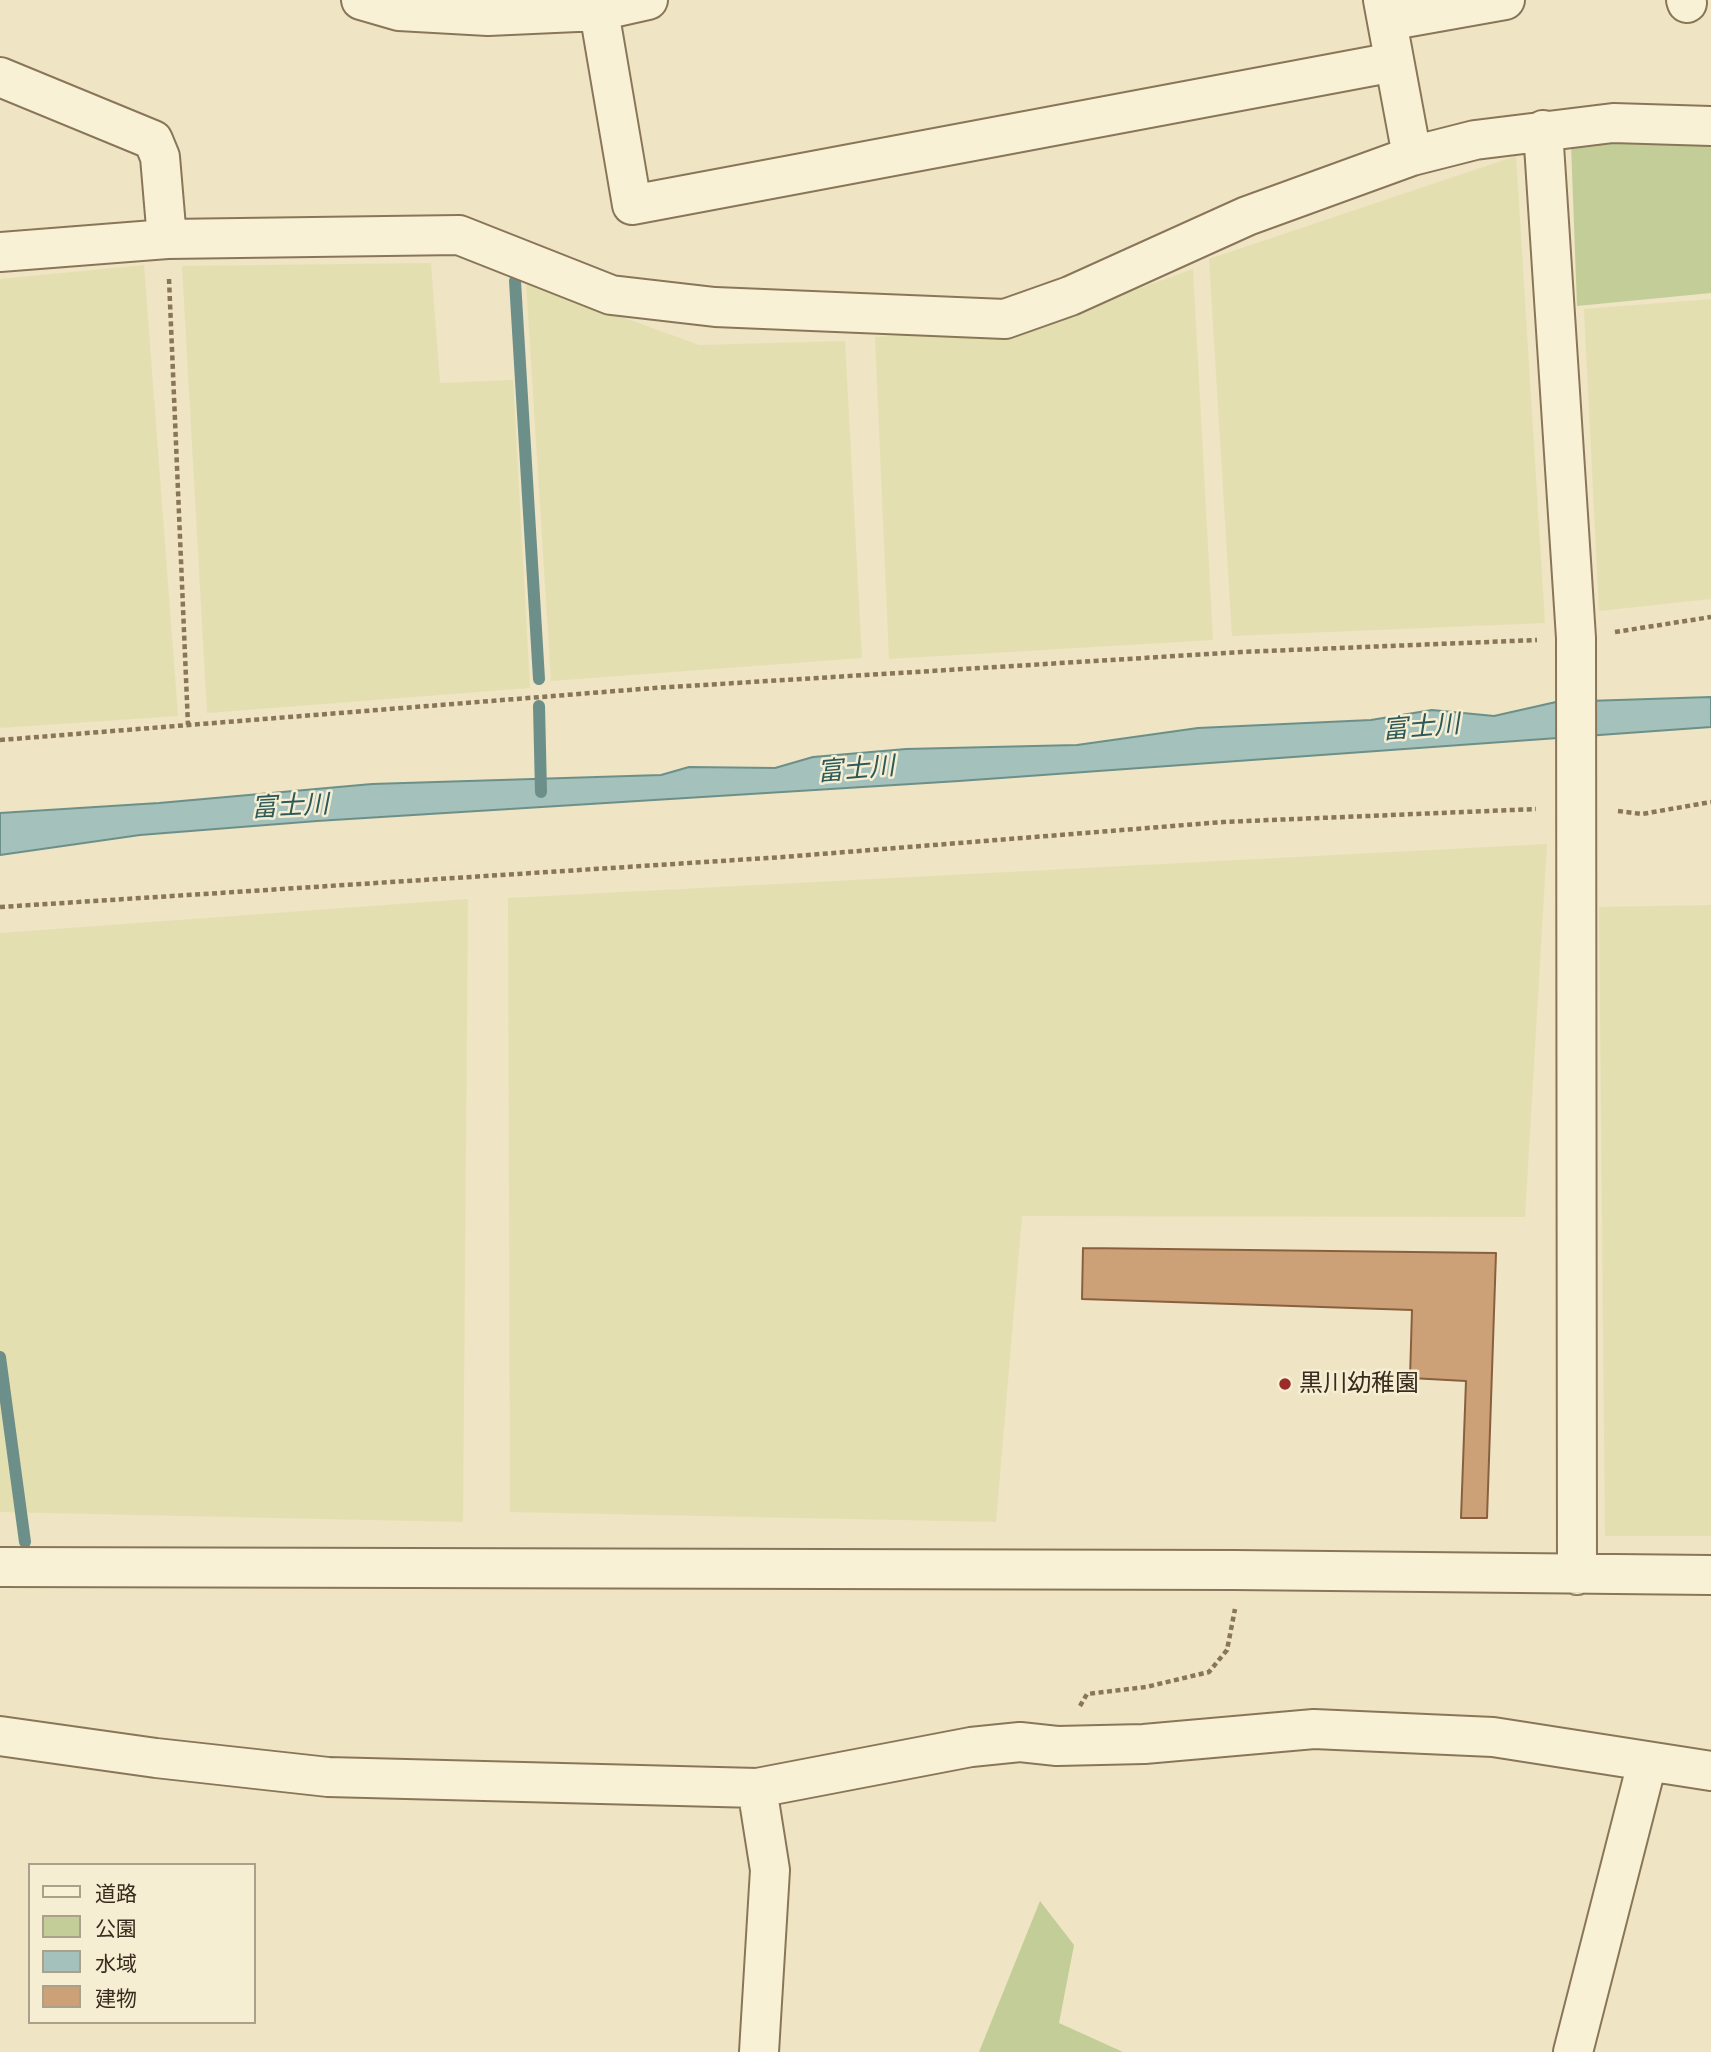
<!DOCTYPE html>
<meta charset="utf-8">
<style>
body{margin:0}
#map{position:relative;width:1711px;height:2052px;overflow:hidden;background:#efe4c3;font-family:"Noto Serif","Noto Sans JP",serif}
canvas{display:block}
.legend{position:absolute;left:28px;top:1863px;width:228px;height:161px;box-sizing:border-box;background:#f6eed3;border:2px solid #aaa08b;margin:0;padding:9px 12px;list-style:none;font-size:21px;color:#392c1e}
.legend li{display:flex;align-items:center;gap:14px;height:35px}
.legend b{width:35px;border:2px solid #aaa08b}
</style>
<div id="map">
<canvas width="1711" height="2052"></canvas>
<ul class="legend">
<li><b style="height:9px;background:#f9f1d6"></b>道路</li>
<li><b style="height:19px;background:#c3cd97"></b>公園</li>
<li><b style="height:19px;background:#a5c1bb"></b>水域</li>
<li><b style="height:19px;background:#cda178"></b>建物</li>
</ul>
</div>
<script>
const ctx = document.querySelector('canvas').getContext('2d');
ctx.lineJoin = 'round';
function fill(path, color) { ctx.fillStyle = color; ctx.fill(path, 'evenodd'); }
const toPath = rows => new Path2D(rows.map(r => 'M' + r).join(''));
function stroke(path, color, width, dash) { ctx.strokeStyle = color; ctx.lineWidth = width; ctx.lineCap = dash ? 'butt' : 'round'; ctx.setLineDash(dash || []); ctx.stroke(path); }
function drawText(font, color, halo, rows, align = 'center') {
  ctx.font = font + ' "Noto Serif","Noto Sans JP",serif'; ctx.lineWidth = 5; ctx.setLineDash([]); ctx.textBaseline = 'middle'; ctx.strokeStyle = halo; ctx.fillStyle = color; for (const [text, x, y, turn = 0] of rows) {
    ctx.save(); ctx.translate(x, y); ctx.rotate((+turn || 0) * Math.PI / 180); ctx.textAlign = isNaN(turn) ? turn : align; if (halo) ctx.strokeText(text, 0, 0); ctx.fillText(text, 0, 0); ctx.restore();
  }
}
const farmland = toPath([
 [1516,156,1545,623,1232,636,1209,259],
 [431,263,440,383,513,380,530,688,207,713,182,266],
 [144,265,178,716,0,728,0,279],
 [1193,269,1213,640,889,659,875,337,1029,328],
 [526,282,699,345,845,341,862,658,551,681],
 [1711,299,1711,599,1599,611,1584,309],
 [1547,844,1525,1217,1022,1216,996,1522,510,1512,508,898],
 [468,899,463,1522,0,1512,0,933],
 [1711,905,1711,1536,1605,1536,1599,907]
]);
const green = toPath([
 [1711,140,1711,293,1577,306,1571,144],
 [1040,1901,1074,1945,1059,2023,1123,2052,979,2052]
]);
const water = toPath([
 [1711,697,1711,727,959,781,317,821,140,835,0,855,0,813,159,803,372,784,661,775,689,767,775,768,813,757,906,749,1077,745,1198,728,1371,720,1432,710,1494,716,1556,702,1711,697]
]);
const stream = toPath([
 [515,281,539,679],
 [539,706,541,792],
 [0,1357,25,1542]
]);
const building = toPath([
 [1083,1248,1496,1253,1487,1518,1461,1518,1466,1381,1410,1378,1412,1310,1082,1299,1083,1248]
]);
const path = toPath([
 [169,279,188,725],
 [1615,632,1711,617],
 [0,740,654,688,1241,652,1537,640],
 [1618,811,1642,814,1711,802],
 [0,907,783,857,1223,822,1536,809],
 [1080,1706,1087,1694,1146,1687,1209,1672,1227,1650,1235,1609]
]);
const minor = toPath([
 [361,0,399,11,488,16,599,11,648,0],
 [1383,0,1412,156],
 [1686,0,1687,3],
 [599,11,632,205,1394,62],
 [1387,21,1505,0],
 [0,77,153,140,160,157,167,239],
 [1543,130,1576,638,1577,1575],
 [0,252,167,239,459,235,611,295,715,307,1005,319,1070,296,1247,216,1412,156,1475,140,1613,123,1711,126],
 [0,1567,1235,1570,1711,1575],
 [0,1736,156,1758,328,1777,757,1788,971,1747,1020,1742,1057,1746,1144,1744,1314,1729,1493,1737,1711,1771],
 [757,1788,770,1870,759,2052],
 [1573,2052,1647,1763]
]);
const markers = [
 [1285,1384,7,"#992e29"]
];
const poiNames = [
 ["黒川幼稚園",1299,1384]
];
const waterNames = [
 ["富士川",1421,728,-5],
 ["富士川",856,770,-5],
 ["富士川",290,807,-3]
];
fill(farmland, '#e4dfb0');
fill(green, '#c3cd97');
fill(water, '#a5c1bb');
stroke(water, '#6c9089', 2);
stroke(stream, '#6c9089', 12);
fill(building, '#cda178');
stroke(building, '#89603f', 2);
stroke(minor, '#897659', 42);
stroke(path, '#897659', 4.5, [5, 3.5]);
stroke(minor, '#f9f1d6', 38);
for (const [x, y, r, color] of markers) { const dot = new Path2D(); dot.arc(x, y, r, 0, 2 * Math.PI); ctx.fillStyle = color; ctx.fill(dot); stroke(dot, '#f6eed3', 2.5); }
drawText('24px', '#392c1e', '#f6eed3', poiNames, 'left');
drawText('italic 26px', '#2d5958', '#f6eed3', waterNames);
</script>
